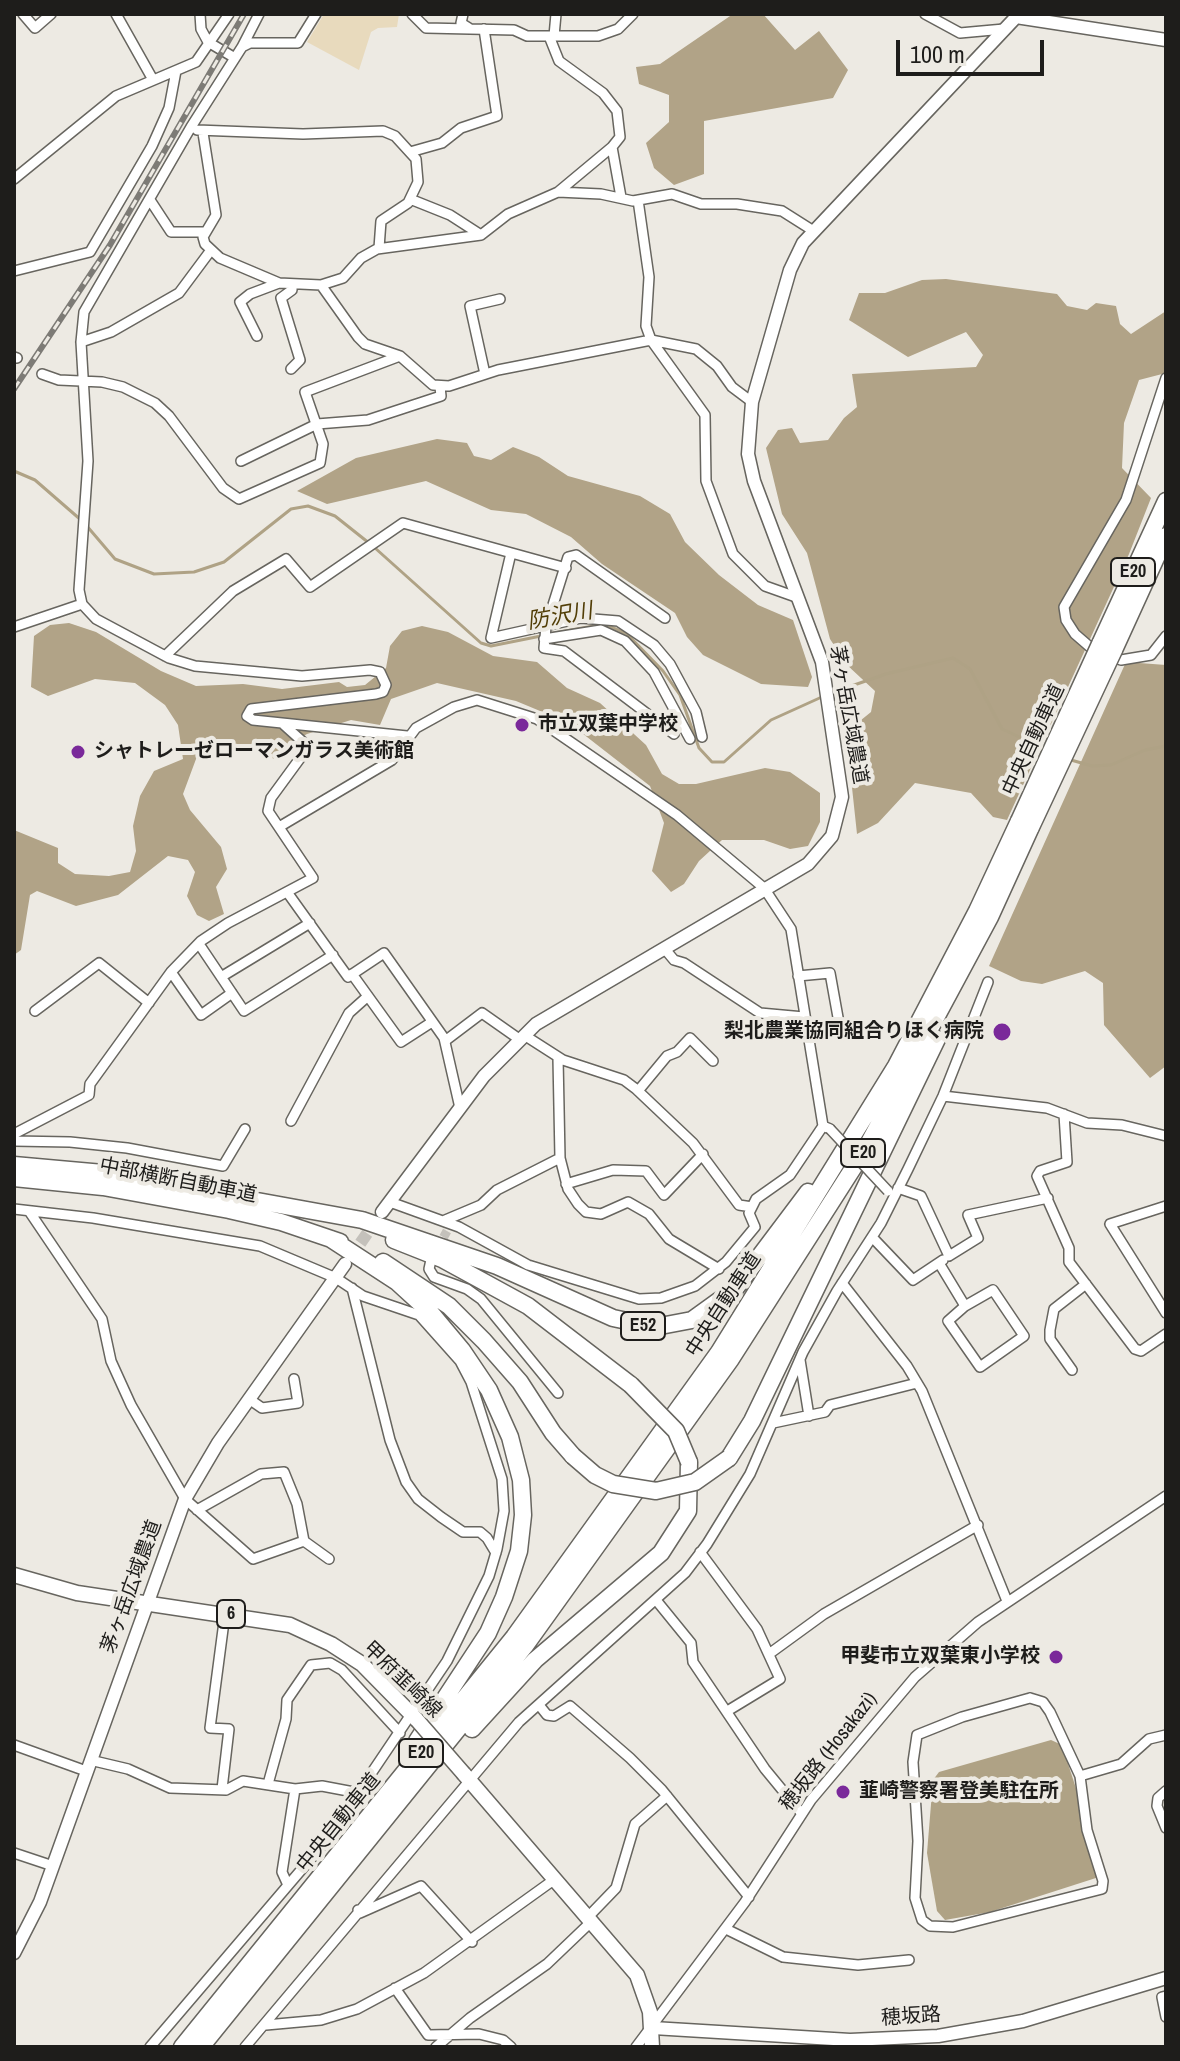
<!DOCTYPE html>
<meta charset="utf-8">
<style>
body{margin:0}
#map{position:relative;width:1180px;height:2061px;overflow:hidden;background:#edeae3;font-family:"Archivo Narrow",sans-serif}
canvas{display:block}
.frame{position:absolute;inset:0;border:16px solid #1e1d1b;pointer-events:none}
.scale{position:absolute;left:896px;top:40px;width:148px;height:36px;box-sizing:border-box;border:4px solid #1e1d1b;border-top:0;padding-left:10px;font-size:24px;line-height:28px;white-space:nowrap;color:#1e1d1b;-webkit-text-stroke:6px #edeae3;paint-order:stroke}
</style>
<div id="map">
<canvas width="1180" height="2061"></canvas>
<div class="frame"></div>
<div class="scale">100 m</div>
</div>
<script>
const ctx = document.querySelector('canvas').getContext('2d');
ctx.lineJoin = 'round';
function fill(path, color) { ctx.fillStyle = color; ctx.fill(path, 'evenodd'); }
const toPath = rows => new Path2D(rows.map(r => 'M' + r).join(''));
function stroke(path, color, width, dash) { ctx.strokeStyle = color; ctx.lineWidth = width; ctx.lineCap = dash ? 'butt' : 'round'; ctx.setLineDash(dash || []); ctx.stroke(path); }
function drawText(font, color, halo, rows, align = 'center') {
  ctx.font = font + ' "Archivo Narrow","Noto Sans JP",sans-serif'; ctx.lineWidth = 8; ctx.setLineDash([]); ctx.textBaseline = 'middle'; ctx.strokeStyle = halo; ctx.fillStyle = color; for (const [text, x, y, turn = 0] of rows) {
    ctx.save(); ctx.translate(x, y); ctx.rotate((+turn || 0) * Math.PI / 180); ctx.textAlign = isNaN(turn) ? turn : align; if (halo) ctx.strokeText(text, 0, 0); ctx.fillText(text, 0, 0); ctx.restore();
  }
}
const green = toPath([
 [324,14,399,14,397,27,378,28,371,32,359,70,307,42]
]);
const forest = toPath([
 [733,14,763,14,795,50,819,31,848,70,833,98,704,121,704,174,674,185,654,168,646,143,669,122,669,95,639,84,636,67,660,64],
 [946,279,1057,294,1067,306,1087,310,1096,303,1116,306,1120,324,1131,334,1166,311,1166,373,1139,380,1124,423,1122,468,1151,498,1129,554,1007,820,993,817,971,793,915,783,878,823,857,834,847,741,850,729,871,712,875,691,847,665,830,639,807,553,782,514,766,448,778,430,792,428,800,443,828,440,844,418,857,407,852,374,976,367,983,355,966,332,908,357,849,320,859,293,885,293,922,280],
 [437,439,467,443,474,456,491,460,513,447,539,457,568,476,640,496,670,514,685,542,719,575,758,605,793,620,812,677,808,687,761,684,703,655,687,637,675,613,602,564,571,537,526,514,491,510,426,481,327,504,297,491,356,458],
 [69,623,96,632,161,671,196,686,243,684,282,689,339,682,347,687,365,685,386,668,390,646,402,631,422,626,448,632,493,656,537,662,567,688,600,703,646,745,662,774,679,784,696,784,765,768,790,772,820,793,820,822,808,846,790,849,764,840,722,840,699,861,684,884,671,892,652,871,664,823,650,786,569,723,516,701,437,683,391,699,380,725,351,720,307,734,288,745,287,757,275,759,215,739,199,751,183,794,190,810,221,847,227,869,216,887,224,914,209,921,197,915,187,896,195,872,188,860,168,856,118,895,76,906,37,891,30,895,21,950,14,955,14,830,58,848,58,863,75,874,109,876,130,872,136,851,133,826,140,796,154,771,183,759,178,725,165,705,135,683,95,679,48,696,31,687,34,636,50,625],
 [1126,662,1166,665,1166,1066,1150,1078,1104,1025,1103,983,1085,971,1042,984,1021,981,989,966]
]);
const water = toPath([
 [1051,1740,1062,1745,1103,1872,1099,1877,990,1912,945,1920,937,1911,927,1853,933,1780,939,1772]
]);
const stream = toPath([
 [14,471,35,480,81,520],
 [86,525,115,559,154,574,194,572,224,562,291,509,308,506,335,516,369,543],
 [375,548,481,643,491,646,541,636],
 [548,634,605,624,627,634,663,671,680,695,699,748,712,762,724,762,771,720,824,696],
 [831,693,886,674,953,658,970,669,1002,729,1045,749],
 [1071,760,1092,766,1111,765,1145,750,1166,746],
 [1166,830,1166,852]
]);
const streetTunnel = toPath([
 [437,1249,447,1231]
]);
const secondaryTunnel = toPath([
 [350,1258,378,1218]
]);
const street = toPath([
 [23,14,35,28,51,14],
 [116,14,152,78],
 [200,14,201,29,208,42,235,58],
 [316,14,298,43,250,43,242,47,191,127,84,312,81,342,88,461,79,590,82,604,96,619,169,658,195,666,302,676,370,670,380,672,386,685,383,692,376,694,251,709,247,716,253,720,407,736],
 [412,14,426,28,514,30,527,36,598,36,618,29,633,14],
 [463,14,461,23,469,28],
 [925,14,960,33,1004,29],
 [549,36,559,61,603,93,617,111,620,137,612,147,621,197],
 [554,36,556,14],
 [242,47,259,14],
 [197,130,303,134,383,131,395,136,416,159,418,182,408,203,381,221,379,248],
 [203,133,216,215,203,237,205,244,220,258,279,283,321,285,358,337,365,344,400,356,433,385,449,386,498,370,651,340,696,349,717,366,732,387,752,402],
 [410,152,442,143,461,128,497,116,484,29],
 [14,179,116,96,196,62,229,14],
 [558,192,612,147],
 [410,199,450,215,481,235],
 [150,200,171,232,206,232],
 [638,200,649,277,646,326,651,340,705,415,706,481,733,554,765,586,796,597],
 [14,271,90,252,152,146,169,108,176,71],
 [321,285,343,278,361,258,377,249,481,235,508,214,558,192,601,194,633,201,672,194,701,204,737,204,782,211,812,230],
 [257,336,240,302,250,294,279,283],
 [81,342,111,332,179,293,211,250],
 [14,357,17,358],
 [291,369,300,360,281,298,292,290,292,285],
 [42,374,59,380,102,382,123,387,155,403,169,416,223,488,239,499,320,463,323,444,305,392,400,356],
 [485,374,470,306,500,299],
 [1166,378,1126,500,1064,607,1066,620,1075,634,1090,647,1121,660,1151,655,1166,636],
 [241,461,317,424,368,420,441,396,440,387],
 [511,553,491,638,581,618,618,621,654,645,670,664,696,712,702,737],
 [665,618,576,555,568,557,546,627,544,648,564,651,674,734],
 [14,627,82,604],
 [544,639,601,630,625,641,654,672,690,739],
 [165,656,233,591,286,559,310,587,403,523,566,568],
 [279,827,392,760,416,728,454,707,477,700,537,719,677,815,764,888,791,929,823,1126,830,1129],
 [287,892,348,977,384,953,444,1038,460,1108],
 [199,944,244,1011,333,955],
 [664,948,674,960,684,963,760,1013,804,1017],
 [171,972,201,1015,232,993],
 [352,974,401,1042,432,1022],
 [798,976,830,973,841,1034],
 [221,977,310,923],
 [35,1011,99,963,149,1003],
 [806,1029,876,1035],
 [524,1035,563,1060,624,1080,636,1089,693,1143,739,1205,752,1207],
 [445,1041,482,1013,519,1039],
 [558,1058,560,1158,568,1189,578,1204,586,1212,601,1214,628,1202,649,1214,669,1239,719,1269],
 [638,1091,667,1056,677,1052,690,1038,713,1061],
 [943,1096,1047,1108,1087,1123,1122,1125,1166,1136],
 [1064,1114,1067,1162,1040,1171,1037,1176,1069,1248,1069,1262,1135,1349,1141,1351,1166,1334],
 [291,1121,349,1013,368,996],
 [14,1134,89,1095,90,1084,171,972,201,941,228,923,313,878,268,811,271,798,301,757,303,742,283,724],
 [14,1141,70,1142,127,1148,223,1166,245,1129],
 [566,1184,613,1170,646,1171,664,1195,703,1154],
 [898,1188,921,1196,949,1256,978,1238,968,1215,1048,1198],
 [390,1202,459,1227,528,1265,639,1299,661,1298,695,1286,726,1262,755,1227,749,1213,756,1199,790,1175,823,1126],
 [1166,1206,1110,1224,1166,1313],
 [14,1209,93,1218,260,1246,336,1278,363,1296,419,1315,460,1361,471,1382,502,1479,504,1511,497,1549,489,1576,447,1661,325,1842,150,2047],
 [29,1211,102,1319,111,1361,131,1405,185,1499,253,1559,304,1541,329,1559],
 [443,1221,481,1205,497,1190,560,1158],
 [872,1237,913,1280,943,1260],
 [431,1260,429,1269,434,1277,467,1289,481,1299,558,1393],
 [939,1263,965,1306,993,1290,1024,1336,980,1367,948,1321,965,1306],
 [842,1283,907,1366,922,1391,1007,1601],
 [352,1288,390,1440,406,1482,418,1499,441,1517,463,1532,480,1532,487,1538,496,1553],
 [800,1360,809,1416],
 [1072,1370,1050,1339,1050,1330,1054,1309,1086,1284],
 [249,1399,262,1408,298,1403,294,1379],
 [773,1423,825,1412,830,1405,917,1383],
 [197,1510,261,1474,284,1472,297,1504,304,1541],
 [700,1552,757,1629,780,1679,729,1710],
 [656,1600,691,1643,693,1662,765,1769,802,1814],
 [769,1654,824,1614,978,1525],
 [1030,1698,1043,1702,1050,1712,1080,1776,1087,1830,1103,1881,1102,1889,953,1927,930,1926,922,1920,915,1898,918,1841,913,1762,917,1735,962,1717,1030,1698],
 [539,1705,547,1715,554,1716,570,1706,630,1758,662,1790,749,1897],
 [14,1745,86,1771],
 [90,1760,128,1769,170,1788,226,1790,243,1781,295,1789,322,1786,359,1793],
 [1080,1776,1121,1764,1149,1739,1166,1735],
 [268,1784,286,1719,287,1700,311,1665,330,1663,342,1670,400,1733],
 [222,1789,229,1729,210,1728,225,1614],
 [1166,1791,1158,1798,1157,1806,1166,1828],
 [14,1853,53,1866],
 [287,1883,282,1872,295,1789],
 [358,1910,360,1913,421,1886,472,1942],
 [588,1917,616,1888,635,1824,667,1796],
 [726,1929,783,1957,858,1965,909,1960],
 [395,1988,428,2035,479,2034,503,2040,511,2047],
 [1166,1996,1162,1997,1166,2017],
 [266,2025,321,2020,357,2009,424,1973,555,1879],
 [245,2047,519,1722,685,1573,707,1544,750,1474,803,1352,837,1291,881,1223,908,1169,943,1096,988,982],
 [436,2047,470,2018,547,1964,592,1921],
 [636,2047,745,1902,811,1800,915,1677,978,1622,1166,1496]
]);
const secondary = toPath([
 [1016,17,1166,40],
 [382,1212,484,1076,536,1024,808,864,832,836,842,797,822,662,754,481,748,454,752,402,790,270,803,243,1019,14],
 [14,1953,40,1902,185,1499,218,1443,345,1264],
 [653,2028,850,2040,938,2036,1023,2021,1166,1978]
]);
const primary = toPath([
 [14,1575,77,1593,290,1625,331,1644,362,1664,417,1720],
 [464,1774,637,1975,650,2012,652,2047]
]);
const highway = toPath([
 [1100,644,1166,501],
 [1114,650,1166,536],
 [14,1165,103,1173,362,1220,497,1266,613,1318,655,1327,692,1320,735,1289,808,1192],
 [14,1178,103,1187,229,1210,281,1222,340,1242],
 [331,1239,397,1282,432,1314,462,1350,489,1390,510,1437,521,1480,523,1515,519,1551,504,1597,488,1633,417,1741],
 [394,1240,442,1259,528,1306,631,1385],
 [383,1262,449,1306,484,1341,520,1382,553,1433,573,1456],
 [729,1458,752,1421,937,1039],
 [472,1729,535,1660,661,1553,688,1511,689,1462],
 [182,2047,514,1637,719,1352,896,1066,977,911,1019,821],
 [201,2047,525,1646,731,1359,866,1148,990,917,1031,827]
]);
const rail = toPath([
 [14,389,110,245,244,14]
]);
const streetBridge = toPath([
 [830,1129,888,1191]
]);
const primaryBridge = toPath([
 [417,1720,464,1774]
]);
const highwayBridge = toPath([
 [1019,821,1100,644],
 [1031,827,1114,650],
 [631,1385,676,1431,689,1462],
 [573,1456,595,1475,613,1484,656,1491,695,1482,729,1458]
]);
const markers = [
 [522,725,8,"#7a299a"],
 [78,752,8,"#7a299a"],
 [1002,1032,10,"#7a299a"],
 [1056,1657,8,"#7a299a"],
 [843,1792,8,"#7a299a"]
];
const shields = [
 [1133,572,44],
 [863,1153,44],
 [643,1326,44],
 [231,1614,28],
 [421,1753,44]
];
const shieldNames = [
 ["E20",1133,572],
 ["E20",863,1153],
 ["E52",643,1326],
 ["6",231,1614],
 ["E20",421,1753]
];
const streetNames = [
 ["茅ヶ岳広域農道",848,715,80],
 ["中央自動車道",1034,740,-65],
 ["中部横断自動車道",178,1181,11],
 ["中央自動車道",724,1305,-57],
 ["茅ヶ岳広域農道",132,1587,-70],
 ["甲府韮崎線",402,1680,44],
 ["穂坂路 (Hosakazi)",829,1752,-52],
 ["中央自動車道",339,1823,-51],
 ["穂坂路",911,2017,-4]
];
const poiNames = [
 ["市立双葉中学校",538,725],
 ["シャトレーゼローマンガラス美術館",94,752],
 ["梨北農業協同組合りほく病院",984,1032,"right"],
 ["甲斐市立双葉東小学校",1040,1657,"right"],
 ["韮崎警察署登美駐在所",859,1792]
];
const waterNames = [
 ["防沢川",560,617,-10]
];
fill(green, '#e8dabd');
fill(forest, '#b1a387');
fill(water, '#afa285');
stroke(stream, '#afa285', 3);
stroke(streetTunnel, '#c4c1bb', 9, [9, 4.5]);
stroke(secondaryTunnel, '#c4c1bb', 12, [12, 6]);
stroke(street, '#67655f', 12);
stroke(secondary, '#67655f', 15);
stroke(primary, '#67655f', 17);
stroke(highway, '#67655f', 19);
stroke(street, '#fff', 9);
stroke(secondary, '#fff', 12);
stroke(primary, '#fff', 14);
stroke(highway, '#fff', 16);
stroke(rail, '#7d7b76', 6);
stroke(rail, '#edeae3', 3, [9]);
stroke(streetBridge, '#67655f', 12, []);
stroke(primaryBridge, '#67655f', 17, []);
stroke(highwayBridge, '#67655f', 19, []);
stroke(streetBridge, '#fff', 9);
stroke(primaryBridge, '#fff', 14);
stroke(highwayBridge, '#fff', 16);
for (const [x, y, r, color] of markers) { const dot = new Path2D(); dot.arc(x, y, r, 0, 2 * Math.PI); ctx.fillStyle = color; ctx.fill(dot); stroke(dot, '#edeae3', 3); }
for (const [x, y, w] of shields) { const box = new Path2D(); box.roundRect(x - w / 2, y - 14, w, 28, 6); ctx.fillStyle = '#edeae3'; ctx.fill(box); stroke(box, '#1e1d1b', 2); }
drawText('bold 18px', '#1e1d1b', null, shieldNames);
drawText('20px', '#1e1d1b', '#edeae3', streetNames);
drawText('bold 20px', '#1e1d1b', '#edeae3', poiNames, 'left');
drawText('italic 22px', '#513d06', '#edeae3', waterNames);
</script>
